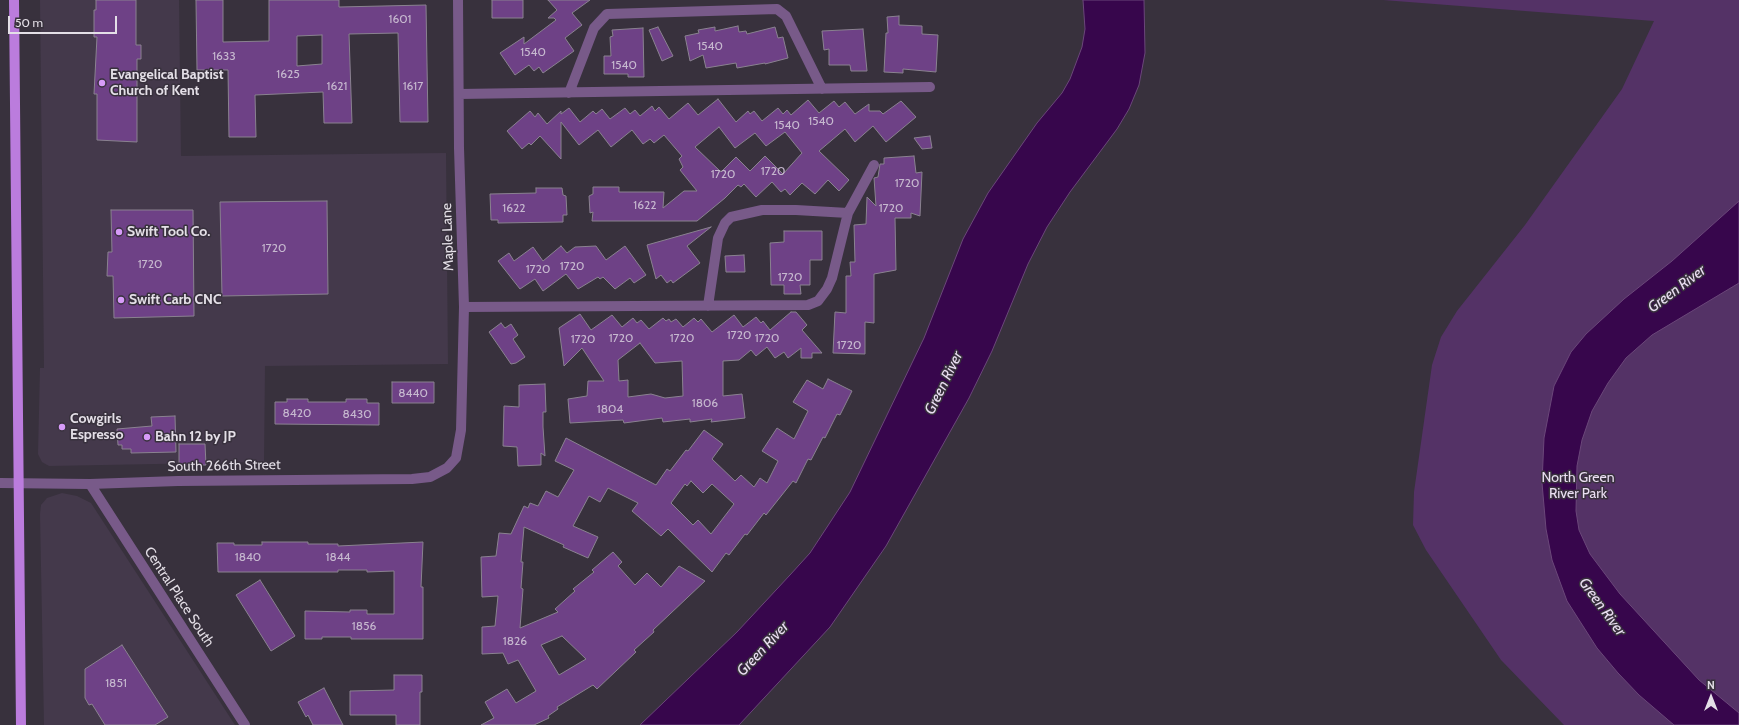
<!DOCTYPE html>
<style>
body{margin:0}
#map{position:relative;width:1739px;height:725px;overflow:hidden;background:#38313d;font-family:Cabin,sans-serif}
canvas{display:block}
.north{position:absolute;left:1691px;top:677px;width:40px;height:40px;-webkit-text-stroke:3px #38313d;paint-order:stroke;rotate:0deg;font-size:11px;font-weight:700;line-height:16px;text-align:center;color:#e4dfe7}
.north::after{content:'';display:block;margin:auto;width:14px;height:18px;background:#e4dfe7;clip-path:polygon(50% 0,100% 100%,50% 72%,0 100%)}
.scale{position:absolute;left:8px;top:16px;width:109px;height:18px;box-sizing:border-box;border:2px solid #e4dfe7;border-top:0;padding-left:5px;font-size:12px;line-height:14px;white-space:nowrap;color:#e4dfe7;-webkit-text-stroke:3px #38313d;paint-order:stroke}
</style>
<div id="map">
<canvas width="1739" height="725"></canvas>
<div class="north">N</div>
<div class="scale">50 m</div>
</div>
<script>
const ctx = document.querySelector('canvas').getContext('2d');
ctx.lineJoin = 'round';
function fill(path, color) { ctx.fillStyle = color; ctx.fill(path, 'evenodd'); }
const toPath = rows => new Path2D(rows.map(r => 'M' + r).join(''));
function stroke(path, color, width, dash) { ctx.strokeStyle = color; ctx.lineWidth = width; ctx.lineCap = dash ? 'butt' : 'round'; ctx.setLineDash(dash || []); ctx.stroke(path); }
function drawText(font, color, halo, rows, align = 'center') {
  ctx.font = font + ' Cabin,sans-serif'; ctx.lineWidth = 3; ctx.setLineDash([]); ctx.textBaseline = 'middle'; ctx.strokeStyle = halo; ctx.fillStyle = color; for (const [text, x, y, turn = 0] of rows) {
    ctx.save(); ctx.translate(x, y); ctx.rotate((+turn || 0) * Math.PI / 180); ctx.textAlign = isNaN(turn) ? turn : align; if (halo) ctx.strokeText(text, 0, 0); ctx.fillText(text, 0, 0); ctx.restore();
  }
}
const built = toPath([
 [40,0,179,0,181,156,446,153,448,364,265,366,264,462,49,466,42,462,38,454,40,368,44,368],
 [62,493,77,496,91,503,235,725,44,725,40,514,41,505,47,498]
]);
const green = toPath([
 [1383,0,1739,0,1739,725,1564,725,1501,660,1426,550,1413,525,1414,492,1432,365,1441,337,1457,311,1525,225,1622,89,1654,21]
]);
const water = toPath([
 [1083,0,1144,0,1145,53,1139,85,1129,109,1117,129,1070,192,1047,227,1028,264,992,351,969,398,886,546,830,627,739,725,640,725,737,632,790,575,810,553,850,492,924,338,963,239,988,193,1037,123,1062,93,1070,79,1082,47,1085,29,1083,0],
 [1739,201,1739,283,1652,335,1626,358,1608,383,1592,411,1582,440,1577,466,1576,511,1579,530,1590,554,1620,594,1699,680,1739,713,1739,725,1674,725,1639,695,1618,673,1597,648,1567,601,1552,560,1546,529,1542,483,1544,438,1554,386,1571,352,1586,334,1624,299,1672,261,1739,201]
]);
const building = toPath([
 [96,0,136,0,136,45,141,45,141,59,137,59,137,142,97,140,97,94,94,94,97,37,94,37,94,10,96,10,96,0],
 [196,0,223,0,223,42,269,41,269,0,339,0,339,7,426,5,428,122,400,122,398,33,349,34,352,123,324,123,323,92,255,95,256,137,229,137,228,70,197,70,196,0],
 [322,35,322,64,297,66,297,36,322,35],
 [492,0,523,0,523,18,492,18,492,0],
 [548,0,590,0,572,13,582,25,565,38,574,51,543,73,539,67,534,71,529,65,515,75,500,53,524,37,524,44,556,20,554,18,548,18,557,10,548,0],
 [899,16,899,25,922,26,922,34,938,35,936,72,903,69,903,73,884,72,886,33,888,33,887,17,899,16],
 [738,26,739,32,746,31,747,34,775,27,778,38,783,37,788,58,765,64,765,63,737,68,736,63,706,68,703,55,690,61,685,36,699,33,698,30,715,27,715,31,738,26],
 [658,27,673,56,662,61,649,30,658,27],
 [643,28,644,77,628,77,628,74,604,74,604,56,611,56,610,37,613,36,612,30,643,28],
 [863,29,867,71,851,71,850,65,829,65,829,49,824,50,822,31,863,29],
 [718,99,736,122,748,111,750,114,754,111,762,121,778,108,783,114,787,110,791,115,808,100,819,113,834,101,839,107,845,102,855,114,869,104,869,111,880,111,883,114,901,101,916,117,886,142,873,126,855,142,845,129,819,151,849,180,839,191,828,180,815,194,802,183,790,195,785,189,781,192,772,182,756,197,744,184,741,187,738,185,725,198,697,221,592,221,593,212,590,213,589,196,593,194,593,187,619,187,619,192,664,192,663,208,684,191,697,191,680,170,683,167,679,159,682,156,664,135,654,143,650,139,643,144,632,130,611,147,598,130,579,145,561,122,561,159,540,136,531,145,529,143,522,149,507,131,530,111,535,117,538,113,547,124,561,111,561,114,569,108,580,122,593,111,596,114,602,109,610,119,625,108,630,114,635,110,640,116,652,106,655,111,659,107,669,119,688,103,698,115,718,99],
 [719,127,735,148,755,133,766,146,785,132,802,153,783,174,765,156,750,171,736,157,721,172,695,147,719,127],
 [930,136,932,148,922,149,914,138,930,136],
 [914,156,916,173,922,172,920,216,911,213,911,218,895,218,896,270,874,274,874,323,865,322,865,354,833,353,835,312,846,313,846,276,851,276,850,262,855,262,854,225,866,224,867,197,876,206,874,178,878,177,880,164,884,164,884,158,914,156],
 [536,188,562,188,563,195,566,196,567,215,563,215,563,222,498,223,498,220,491,220,490,194,536,193,536,188],
 [327,201,328,294,222,296,220,202,327,201],
 [111,210,193,210,194,316,114,318,113,276,107,276,108,252,112,252,111,210],
 [711,227,687,246,700,263,673,283,671,280,667,283,661,275,656,279,647,245,711,227],
 [784,231,822,231,822,260,810,260,810,285,800,285,801,294,784,294,784,285,771,285,770,243,784,242,784,231],
 [561,246,567,253,575,247,596,246,606,260,625,246,646,275,634,283,630,278,615,289,603,277,600,279,598,277,578,289,566,274,543,291,535,279,520,289,498,261,509,253,514,261,533,247,543,261,561,246],
 [744,255,745,272,726,272,725,256,744,255],
 [791,312,796,312,807,325,802,330,822,353,812,353,812,358,801,358,801,348,788,358,784,352,775,358,767,347,756,356,751,350,739,360,723,361,723,396,742,394,745,418,711,422,712,419,690,422,690,419,663,422,662,418,624,423,623,420,570,423,568,399,587,396,588,381,604,381,582,348,564,366,559,328,580,314,591,330,612,315,622,327,633,318,637,323,641,320,649,329,663,318,666,321,669,319,671,322,676,319,683,327,694,318,698,322,701,319,712,332,734,315,743,327,756,317,761,323,763,321,770,330,791,312],
 [640,343,655,363,682,361,683,396,665,398,651,394,628,397,628,380,619,381,618,360,640,343],
 [501,323,505,328,511,324,518,335,513,339,525,357,516,363,511,364,489,332,501,323],
 [828,379,852,391,840,415,837,414,825,438,823,437,811,460,808,459,796,483,793,481,766,515,764,513,747,535,745,534,729,555,726,553,712,572,668,529,661,536,632,511,638,503,608,488,600,502,589,496,573,526,598,537,588,558,563,547,564,545,524,527,521,562,523,562,521,588,523,589,520,628,558,612,555,609,575,591,573,589,594,572,592,570,613,552,622,562,618,566,635,585,647,573,661,587,679,566,705,581,653,630,654,632,634,650,636,652,597,689,593,685,557,707,558,709,548,716,549,718,534,725,481,725,494,718,485,702,507,689,516,703,536,691,518,660,508,664,503,653,482,654,482,627,495,626,498,596,482,597,481,557,496,556,499,533,511,534,524,506,528,508,530,503,538,506,546,491,558,497,574,470,555,461,566,438,656,485,667,469,670,471,686,450,688,451,704,430,723,444,712,459,735,481,741,475,754,487,760,478,767,483,778,461,762,451,777,428,794,439,808,411,793,402,807,380,823,389,828,379],
 [691,481,703,493,712,484,734,504,711,534,698,520,693,525,671,503,685,484,687,486,691,481],
 [562,636,586,659,559,675,541,645,562,636],
 [392,382,434,382,434,403,392,403,392,382],
 [545,384,546,412,543,412,543,427,545,456,541,453,541,465,518,466,517,447,503,446,504,406,519,407,519,385,545,384],
 [287,399,308,399,308,402,346,402,346,399,367,399,367,403,379,403,379,425,275,424,275,402,287,402,287,399],
 [175,416,176,452,131,453,131,449,122,449,122,445,118,445,117,429,152,426,151,417,175,416],
 [179,444,205,444,206,465,179,466,179,444],
 [262,542,308,542,308,544,338,544,338,546,423,542,421,587,423,587,423,639,351,639,351,637,322,637,322,639,305,639,305,611,350,612,350,610,367,610,367,614,394,614,394,571,367,572,367,570,338,570,338,572,218,572,217,543,234,543,234,545,262,545,262,542],
 [260,580,295,636,271,651,236,595,260,580],
 [122,645,168,717,155,725,105,725,92,704,89,705,85,698,85,669,122,645],
 [394,675,422,675,422,692,420,692,420,725,396,725,396,715,350,715,350,691,394,690,394,675],
 [324,688,343,725,313,725,308,715,306,717,298,702,324,688]
]);
const minor = toPath([
 [569,93,594,28,607,14,777,9,786,16,822,89],
 [459,94,930,87],
 [708,306,718,238,725,223,731,217,762,210,796,210,848,213],
 [464,307,808,305,818,301,827,289,832,278,848,213,874,165],
 [0,483,90,484,178,481,412,479,430,477,447,468,456,458,461,430,464,307,459,148,458,0],
 [90,484,245,725]
]);
const major = toPath([
 [14,0,21,725]
]);
const markers = [
 [102,83,4,"#d79bf9"],
 [119,232,4,"#d79bf9"],
 [121,300,4,"#d79bf9"],
 [62,427,4,"#d79bf9"],
 [147,437,4,"#d79bf9"]
];
const numberNames = [
 ["1601",400,19],
 ["1540",710,46],
 ["1540",533,52],
 ["1633",224,56],
 ["1540",624,65],
 ["1625",288,74],
 ["1621",337,86],
 ["1617",413,86],
 ["1540",821,121],
 ["1540",787,125],
 ["1720",773,171],
 ["1720",723,174],
 ["1720",907,183],
 ["1622",645,205],
 ["1622",514,208],
 ["1720",891,208],
 ["1720",274,248],
 ["1720",150,264],
 ["1720",572,266],
 ["1720",538,269],
 ["1720",790,277],
 ["1720",739,335],
 ["1720",621,338],
 ["1720",682,338],
 ["1720",767,338],
 ["1720",583,339],
 ["1720",849,345],
 ["8440",413,393],
 ["1806",705,403],
 ["1804",610,409],
 ["8420",297,413],
 ["8430",357,414],
 ["1840",248,557],
 ["1844",338,557],
 ["1856",364,626],
 ["1826",515,641],
 ["1851",116,683]
];
const poiNames = [
 ["Evangelical Baptist",110,75],
 ["Church of Kent",110,91],
 ["Swift Tool Co.",127,232],
 ["Swift Carb CNC",129,300],
 ["Cowgirls",70,419],
 ["Espresso",70,435],
 ["Bahn 12 by JP",155,437]
];
const streetNames = [
 ["Maple Lane",448,237,-92],
 ["South 266th Street",224,466,-1],
 ["Central Place South",179,597,57]
];
const parkNames = [
 ["North Green",1578,478],
 ["River Park",1578,494]
];
const waterNames = [
 ["Green River",1677,289,-37],
 ["Green River",944,383,-64],
 ["Green River",1602,607,54],
 ["Green River",763,649,-47]
];
fill(built, '#44394b');
fill(green, '#543266');
fill(water, '#37064c');
stroke(water, '#6b477a', 1);
fill(building, '#6e4186');
stroke(building, '#8a8290', 1);
stroke(minor, '#785a89', 10);
stroke(major, '#bb7cdd', 10);
for (const [x, y, r, color] of markers) { const dot = new Path2D(); dot.arc(x, y, r, 0, 2 * Math.PI); ctx.fillStyle = color; ctx.fill(dot); stroke(dot, '#38313d', 1.5); }
drawText('12px', '#c6b8cf', null, numberNames);
drawText('bold 14px', '#e4dfe7', '#38313d', poiNames, 'left');
drawText('14px', '#e4dfe7', '#38313d', streetNames);
drawText('14px', '#eadef2', '#38313d', parkNames);
drawText('italic 15px', '#eadef2', '#38313d', waterNames);
</script>
